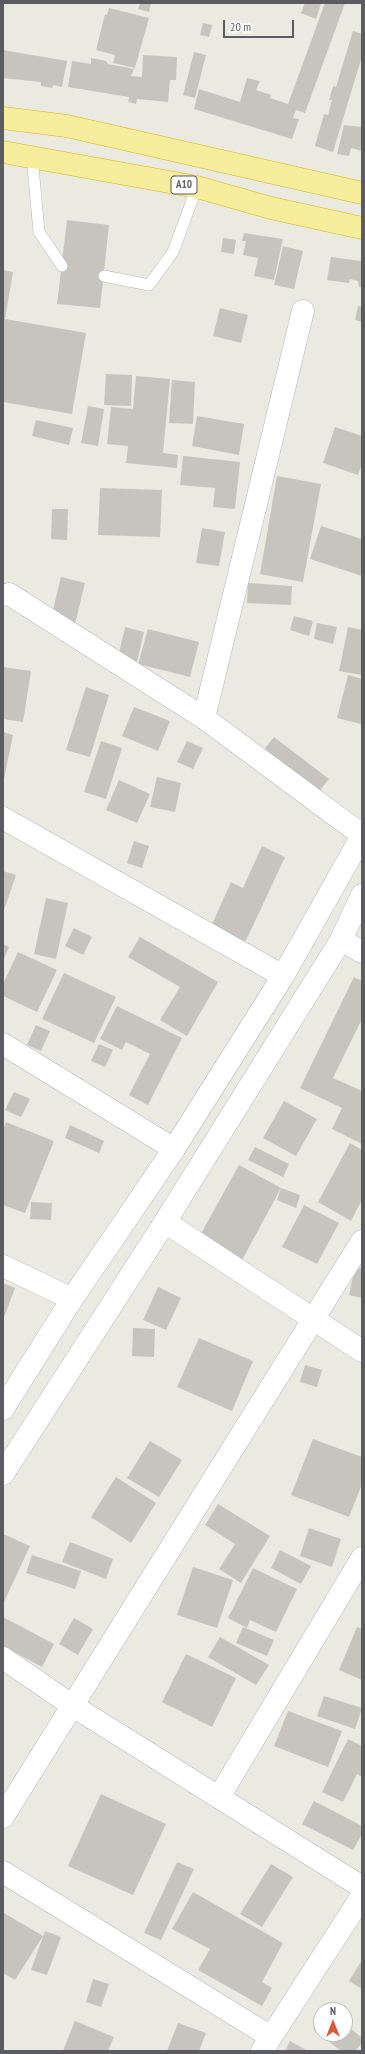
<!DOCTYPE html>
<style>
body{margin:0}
#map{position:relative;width:365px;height:2054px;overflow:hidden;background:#ebeae1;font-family:"PT Sans Narrow",sans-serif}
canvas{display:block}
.frame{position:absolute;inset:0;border:4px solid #5a5c61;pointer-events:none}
.north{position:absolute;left:313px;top:2002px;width:40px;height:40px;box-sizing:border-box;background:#fff;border:1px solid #bdbec0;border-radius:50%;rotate:0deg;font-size:11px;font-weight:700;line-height:16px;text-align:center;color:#5a5c61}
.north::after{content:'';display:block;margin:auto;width:14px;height:18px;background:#da5938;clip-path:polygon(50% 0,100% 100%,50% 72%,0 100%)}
.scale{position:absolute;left:223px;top:20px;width:71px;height:18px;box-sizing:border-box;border:2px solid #5a5c61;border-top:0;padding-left:5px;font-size:12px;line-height:14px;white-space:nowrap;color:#5a5c61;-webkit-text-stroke:3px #fff;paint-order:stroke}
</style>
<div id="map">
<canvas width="365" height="2054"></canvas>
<div class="frame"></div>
<div class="north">N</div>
<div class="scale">20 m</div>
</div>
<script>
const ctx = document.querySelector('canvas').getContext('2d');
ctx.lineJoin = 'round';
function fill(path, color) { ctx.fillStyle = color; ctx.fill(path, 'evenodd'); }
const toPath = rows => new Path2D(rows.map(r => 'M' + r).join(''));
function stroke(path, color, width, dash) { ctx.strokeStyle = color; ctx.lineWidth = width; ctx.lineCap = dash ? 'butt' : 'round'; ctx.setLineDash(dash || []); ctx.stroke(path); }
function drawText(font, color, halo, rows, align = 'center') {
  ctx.font = font + ' "PT Sans Narrow",sans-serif'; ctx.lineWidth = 3.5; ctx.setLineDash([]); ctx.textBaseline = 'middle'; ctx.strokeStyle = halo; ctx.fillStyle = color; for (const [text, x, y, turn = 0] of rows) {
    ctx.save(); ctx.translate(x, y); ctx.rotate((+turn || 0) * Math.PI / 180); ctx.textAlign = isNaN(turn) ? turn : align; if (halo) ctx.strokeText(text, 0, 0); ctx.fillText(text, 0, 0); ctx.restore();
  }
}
const building = toPath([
 [140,3,151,3,149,12,138,9],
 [305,3,321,3,316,19,301,13],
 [325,3,345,3,305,113,296,110,293,118,299,119,292,139,194,109,199,89,240,102,247,78,260,81,256,90,271,95,270,98,288,104],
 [109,8,149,18,135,68,113,63,115,55,96,50,105,14,107,15],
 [203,23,212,25,209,37,200,35],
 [353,31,362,34,362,56,333,152,315,146,324,114,328,115,332,100,329,100,333,86,336,87],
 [3,50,67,61,62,87,53,85,52,88,41,86,41,82,3,78],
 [194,52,206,55,195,98,183,95],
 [143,55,177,57,176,80,170,80,168,102,137,99,136,104,128,102,129,97,68,87,72,61,91,64,91,58,106,61,108,64,134,69,131,76,142,77],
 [344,125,362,127,362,151,351,148,349,156,337,154],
 [67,220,109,225,100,308,57,304],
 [244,233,283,239,274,280,254,276,258,258,243,255,246,241,242,241],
 [223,238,236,240,234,254,221,252],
 [283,246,303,251,294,289,274,285],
 [331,257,361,261,362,287,359,287,358,281,350,279,349,283,327,280],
 [3,270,13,272,5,319,86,333,72,414,3,402],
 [358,306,362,307,362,322,355,320],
 [220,308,248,315,241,343,213,336],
 [106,374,132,375,131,406,104,405],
 [136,376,170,379,163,453,178,455,177,468,126,463,128,446,107,444,111,407,133,409],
 [172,380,195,382,193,424,169,423],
 [88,406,104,409,98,446,81,443],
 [197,416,244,424,239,455,192,446],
 [36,420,73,428,69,445,32,436],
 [335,427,362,436,362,464,358,475,323,463],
 [183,456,240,462,235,509,213,507,215,488,180,485],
 [277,476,321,484,303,582,260,574],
 [100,488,162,490,160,537,98,535],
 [52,509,68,509,67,540,51,539],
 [321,526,362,539,362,576,310,559],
 [202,528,225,532,219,566,196,563],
 [61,577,85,583,75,624,51,618],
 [248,583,292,586,291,605,247,603],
 [294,616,313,621,309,636,290,630],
 [317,623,337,627,333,644,314,639],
 [125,627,144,632,136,666,117,662],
 [348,627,362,630,362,675,339,671],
 [148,629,199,642,190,677,138,664],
 [3,667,31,671,23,722,3,719],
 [348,675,362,679,361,724,337,718],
 [86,687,109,695,90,757,66,750],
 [134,707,170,721,158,751,122,736],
 [3,732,13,735,4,779,3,778],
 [274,737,329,779,314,798,259,756],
 [101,741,122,748,106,799,84,792],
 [187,741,203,748,193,769,177,762],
 [157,777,181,783,175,812,150,807],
 [119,780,150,794,137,823,106,810],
 [134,841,149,846,142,868,127,863],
 [262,846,285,857,243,947,209,931,231,882,243,888],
 [3,871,16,875,3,913],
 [46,898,68,903,56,959,34,954],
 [74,928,92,937,83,955,65,946],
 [140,937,218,982,187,1036,160,1020,180,987,128,957],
 [3,944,9,947,3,961],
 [18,952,57,970,37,1012,3,996,3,984],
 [64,973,116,997,94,1043,42,1019],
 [354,977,362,981,362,1019,333,1078,362,1091,362,1144,332,1129,342,1108,300,1088],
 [117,1006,182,1038,148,1105,129,1095,150,1054,126,1042,122,1050,100,1039],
 [36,1025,50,1031,41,1051,27,1045],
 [99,1044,113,1050,105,1067,91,1061],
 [14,1092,30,1099,21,1117,5,1110],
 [284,1101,317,1119,296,1156,263,1138],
 [6,1122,54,1141,25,1213,3,1205,3,1130],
 [70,1125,104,1141,99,1153,65,1138],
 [350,1143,362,1150,362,1200,351,1221,318,1202],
 [255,1147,289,1164,283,1177,248,1160],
 [239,1165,281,1188,241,1262,198,1239],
 [281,1188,300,1195,296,1208,277,1200],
 [31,1202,52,1203,51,1220,30,1219],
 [304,1205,339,1223,317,1264,282,1247],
 [355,1267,362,1269,362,1298,349,1295],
 [3,1283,15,1288,3,1320],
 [158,1287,181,1298,166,1330,143,1320],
 [133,1328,155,1329,154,1357,132,1356],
 [199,1338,253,1361,232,1411,177,1387],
 [305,1365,322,1370,317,1387,300,1382],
 [313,1439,362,1457,362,1484,349,1517,291,1495],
 [150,1441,182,1460,159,1497,127,1478],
 [116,1477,156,1503,131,1543,91,1517],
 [218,1504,270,1536,241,1583,219,1569,235,1544,205,1525],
 [309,1528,341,1539,332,1567,300,1556],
 [3,1534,30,1546,3,1604],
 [70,1542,113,1559,106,1579,62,1562],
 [280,1550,311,1566,301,1584,271,1568],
 [32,1555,81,1571,75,1589,26,1573],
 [193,1567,233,1580,217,1628,177,1615],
 [253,1568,297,1589,276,1632,250,1620,247,1628,228,1618],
 [3,1617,54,1644,42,1667,3,1646],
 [74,1618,93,1629,78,1655,59,1644],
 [243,1627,274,1640,267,1656,236,1643],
 [357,1627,362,1629,362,1680,339,1670],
 [220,1637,269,1665,256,1685,208,1657],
 [186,1654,236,1678,212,1727,162,1702],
 [324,1696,362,1708,355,1729,317,1716],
 [288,1711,342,1731,328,1767,274,1746],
 [348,1739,362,1746,362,1777,357,1774,343,1802,322,1792],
 [101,1794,166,1824,133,1895,68,1866],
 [314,1801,362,1826,362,1834,353,1850,302,1824],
 [177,1862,194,1869,161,1940,144,1933],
 [271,1864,293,1877,262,1927,240,1914],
 [193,1892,283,1943,262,1982,272,1988,262,2006,198,1970,210,1949,172,1929],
 [4,1913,43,1936,15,1980,3,1973],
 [45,1931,61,1937,47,1975,31,1970],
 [362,1960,362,1989,349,1981],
 [93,1979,109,1984,101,2007,86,2002],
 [321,2019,321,2034,345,2034,345,2024,362,2038,362,2043,355,2051,341,2051,313,2029],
 [75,2021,114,2037,108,2051,63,2051],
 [178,2023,206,2033,199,2051,167,2051],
 [290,2041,308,2051,285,2051]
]);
const service = toPath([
 [32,156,39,232,62,266],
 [104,276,149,285,173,252,197,187]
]);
const minor = toPath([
 [3,595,9,594,204,718,362,835],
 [204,718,303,311],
 [3,818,283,976],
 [341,940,362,952],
 [3,1044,174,1149],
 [165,1222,362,1351],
 [3,1266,72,1299],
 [3,1658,73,1706,362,1887],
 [219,1797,362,1558],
 [3,1817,362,1241],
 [3,1872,271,2037],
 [262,2051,362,1896]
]);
const secondary = toPath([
 [3,1409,72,1299,174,1149,283,976,362,836],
 [3,1474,165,1222,341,940,362,895]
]);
const trunk = toPath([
 [3,118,67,126,362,193],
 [3,152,197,187,271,208,362,228]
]);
const shields = [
 [184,185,26]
];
const shieldNames = [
 ["A10",184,185]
];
fill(building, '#c7c4be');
stroke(service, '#b7b8bd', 12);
stroke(minor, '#b7b8bd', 23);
stroke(secondary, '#b7b9bf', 23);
stroke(trunk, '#dbb512', 23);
stroke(service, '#fff', 11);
stroke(minor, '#fff', 22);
stroke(secondary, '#fff', 22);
stroke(trunk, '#f6ee9c', 22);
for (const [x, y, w] of shields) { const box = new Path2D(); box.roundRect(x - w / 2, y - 9, w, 18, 3); ctx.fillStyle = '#fff'; ctx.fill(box); stroke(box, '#5a5c61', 1); }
drawText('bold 11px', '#5a5c61', null, shieldNames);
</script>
